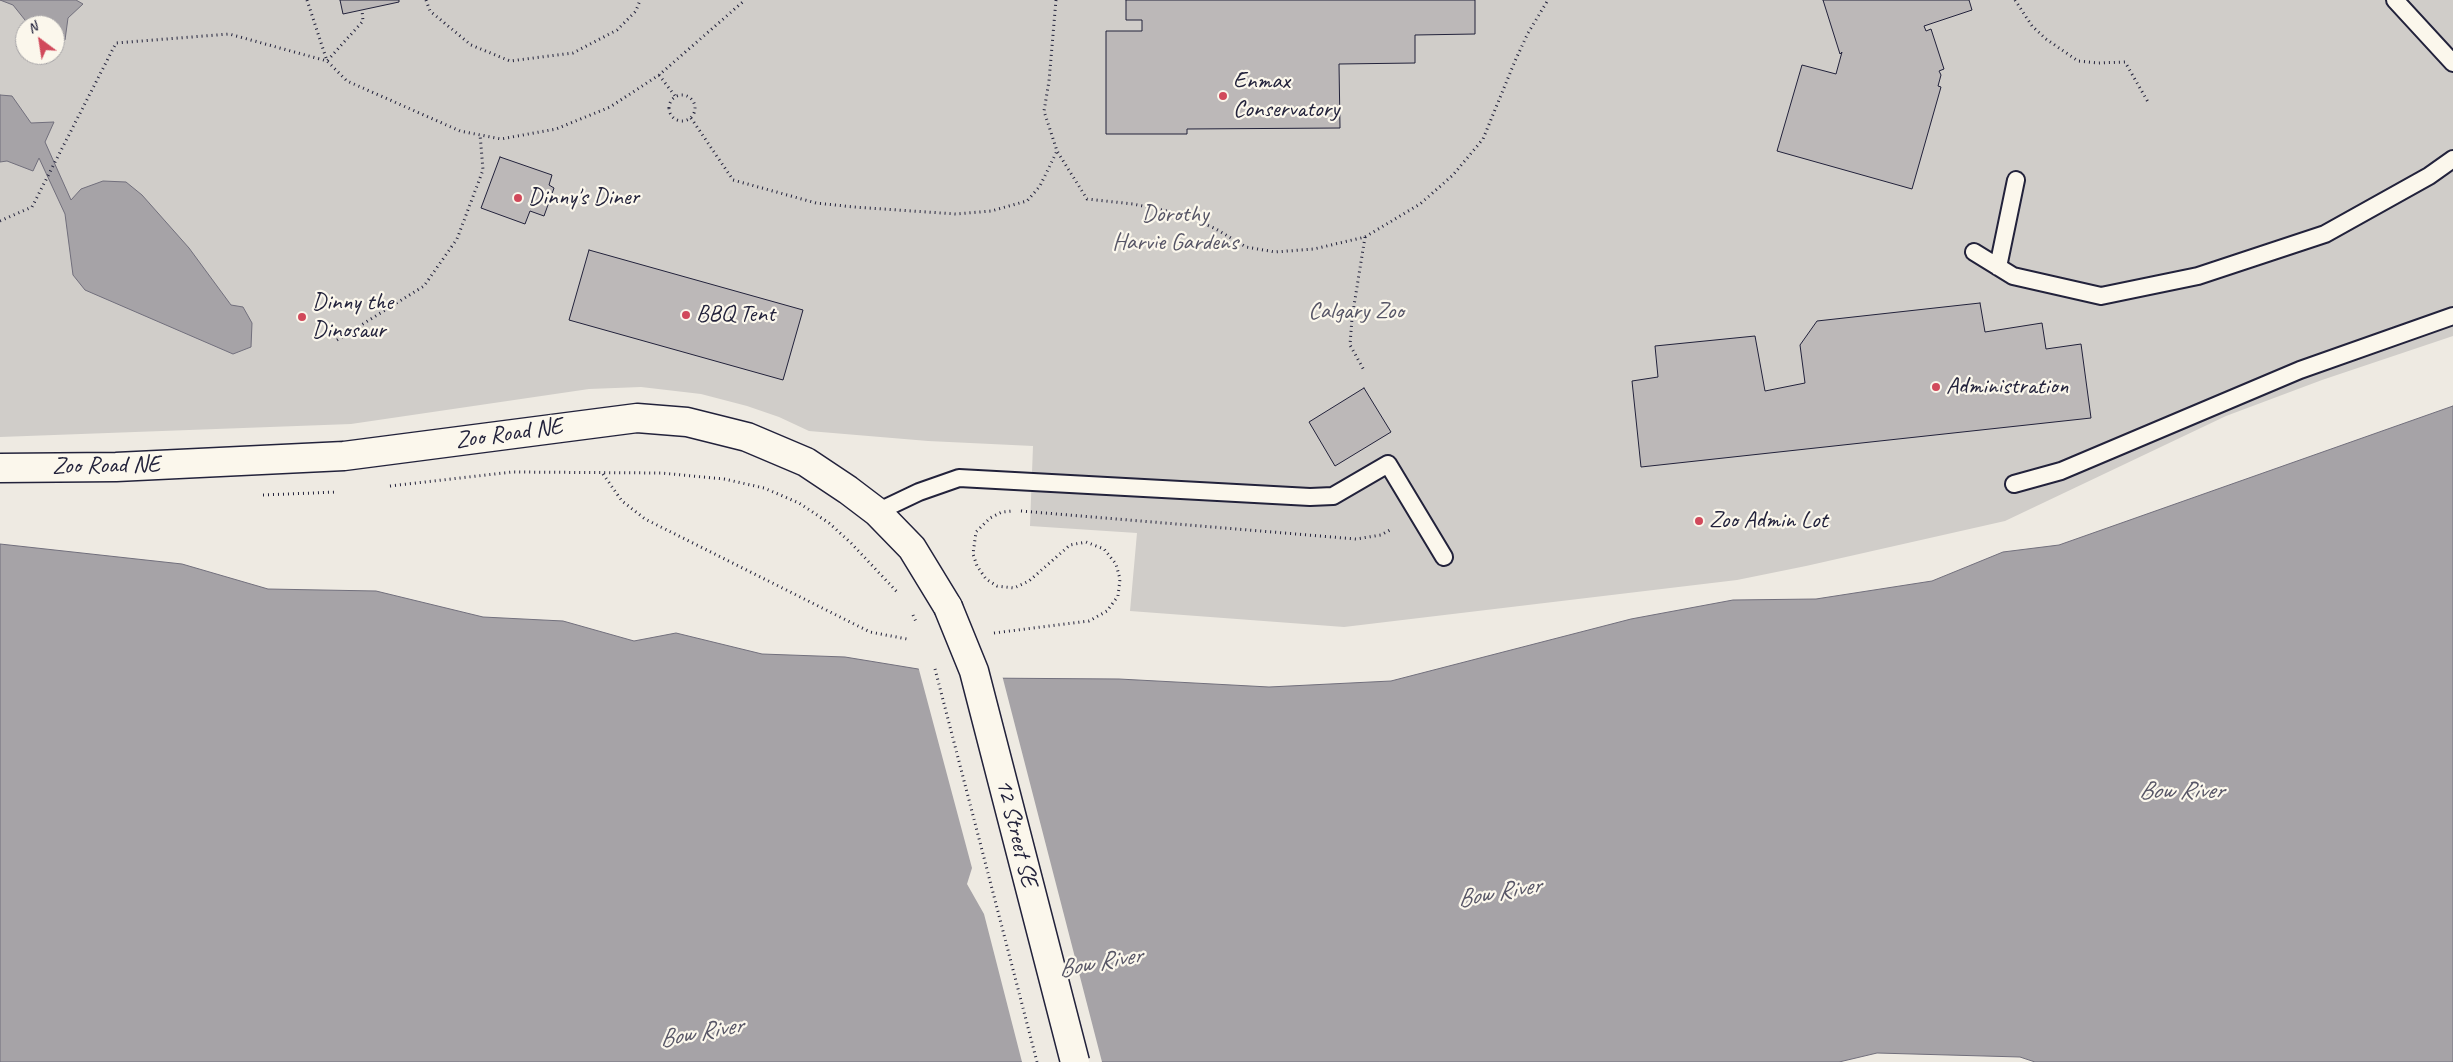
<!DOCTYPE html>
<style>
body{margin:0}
#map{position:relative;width:2453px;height:1062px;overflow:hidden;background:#eeeae2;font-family:Caveat,sans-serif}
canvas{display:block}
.north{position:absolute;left:15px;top:15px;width:50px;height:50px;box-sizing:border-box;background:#fbf7ec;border:1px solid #a4a2a5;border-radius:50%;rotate:329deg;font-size:14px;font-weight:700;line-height:20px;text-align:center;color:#22223b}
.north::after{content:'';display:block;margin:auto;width:18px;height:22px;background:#d1495b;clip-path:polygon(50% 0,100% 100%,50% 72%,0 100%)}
</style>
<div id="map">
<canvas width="2453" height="1062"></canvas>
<div class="north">N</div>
</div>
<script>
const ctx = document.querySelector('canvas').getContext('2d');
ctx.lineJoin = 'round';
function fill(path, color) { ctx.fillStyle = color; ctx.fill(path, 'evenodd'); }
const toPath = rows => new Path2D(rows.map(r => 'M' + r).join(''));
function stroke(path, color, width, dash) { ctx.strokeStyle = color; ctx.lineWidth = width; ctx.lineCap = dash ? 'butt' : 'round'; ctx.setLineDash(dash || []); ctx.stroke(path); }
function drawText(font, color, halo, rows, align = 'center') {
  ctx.font = font + ' Caveat,sans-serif'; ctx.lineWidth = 4.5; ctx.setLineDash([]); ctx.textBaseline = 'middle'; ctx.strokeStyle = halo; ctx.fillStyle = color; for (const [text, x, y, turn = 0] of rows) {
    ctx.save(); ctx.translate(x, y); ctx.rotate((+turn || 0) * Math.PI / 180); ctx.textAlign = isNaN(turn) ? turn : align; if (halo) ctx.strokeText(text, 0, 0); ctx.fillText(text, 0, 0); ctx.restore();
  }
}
const green = toPath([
 [0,0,2453,0,2453,336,2322,380,2226,416,2005,521,1806,566,1737,580,1344,627,1130,611,1137,533,1030,526,1033,446,928,441,809,431,779,417,747,406,701,394,641,387,589,389,351,424,0,437],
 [25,25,55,25,55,55,25,55]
]);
const water = toPath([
 [0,0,76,0,83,4,68,18,65,40,55,39,55,25,29,25,13,5,0,0],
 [0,95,12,96,31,123,54,122,45,142,71,200,81,189,103,181,126,182,142,195,189,248,231,305,243,307,252,323,251,347,233,354,85,290,73,275,65,214,39,158,33,171,7,161,0,162,0,95],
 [2453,406,2453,1062,2035,1062,2020,1057,1877,1053,1839,1062,0,1062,0,544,182,564,268,589,376,591,483,617,563,621,634,641,676,633,762,654,845,657,973,678,1119,679,1269,687,1391,681,1631,619,1733,600,1816,599,1932,581,2003,552,2059,545,2453,406]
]);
const pier = toPath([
 [918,666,973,675,1002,675,1102,1062,1022,1062,984,914,967,884,972,868]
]);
const building = toPath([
 [340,0,399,0,399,2,343,14,340,0],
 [1126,0,1475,0,1475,34,1415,35,1415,63,1339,64,1340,128,1187,129,1187,134,1106,134,1106,31,1142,31,1142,20,1126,20,1126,0],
 [1823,0,1969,0,1972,10,1924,26,1926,31,1931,29,1944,69,1939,71,1941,75,1938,86,1941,87,1912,189,1777,151,1802,65,1836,74,1842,52,1840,54,1823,0],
 [500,157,552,175,549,185,554,188,544,216,530,211,525,224,481,208,500,157],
 [589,250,803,310,783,380,569,320,589,250],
 [1980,303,1985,332,2042,323,2046,349,2081,344,2091,418,1641,467,1632,381,1658,377,1655,346,1755,336,1765,391,1805,383,1800,345,1817,321,1980,303],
 [1364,388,1391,432,1335,466,1309,422,1364,388]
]);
const path = toPath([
 [307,0,327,61,363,21,362,10],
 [426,0,430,11,471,45,510,61,573,53,617,30,636,11,640,0],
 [1056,0,1049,81,1044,111,1057,151,1087,199,1133,204,1182,214,1216,229,1246,247,1275,252,1314,249,1365,237,1420,204,1453,175,1483,139,1515,61,1528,33,1548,0],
 [2015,0,2032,26,2046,39,2078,61,2098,63,2125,62,2148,102],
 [659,75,675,96],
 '669 108a13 13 0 1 1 26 0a13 13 0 1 1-26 0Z',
 [691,118,733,180,816,203,854,207,956,214,991,211,1027,201,1040,186,1057,151],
 [0,221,32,207,116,43,229,34,327,61,347,81,460,131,501,139,556,129,610,107,659,75,745,0],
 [1365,237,1352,318,1350,345,1365,372],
 [337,340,424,286,457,239,483,170,480,134],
 [603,474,622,501,645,519,870,632,907,639],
 [390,486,512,472,661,473,724,479,764,488,799,503,829,523,851,543,898,593],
 [263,495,337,492],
 [1021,511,1356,539,1381,535,1390,530],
 [994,633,1089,621,1107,611,1118,596,1120,579,1116,564,1104,549,1086,542,1070,545,1029,581,1014,588,997,586,986,579,977,566,973,554,976,532,990,518,1002,512,1013,511]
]);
const service = toPath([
 [2395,0,2453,63],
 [1974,252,2013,276,2101,296,2198,276,2325,234,2429,176,2453,159],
 [1998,267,2016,180],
 [2014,484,2061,471,2300,370,2453,316],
 [877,512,919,492,959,478,1310,497,1333,496,1388,464,1444,557]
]);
const tertiary = toPath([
 [0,468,116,467,344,456,637,418,687,422,747,437,806,462,848,490,877,512,912,548,948,607]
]);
const pathBridge = toPath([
 [913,615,917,624],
 [935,669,1037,1062]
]);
const tertiaryBridge = toPath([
 [948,607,974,671,1075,1062]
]);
const markers = [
 [1223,96,5,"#d1495b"],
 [518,198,5,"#d1495b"],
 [686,315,5,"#d1495b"],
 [302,317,5,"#d1495b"],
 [1936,387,5,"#d1495b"],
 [1699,521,5,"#d1495b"]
];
const poiNames = [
 ["Enmax",1233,82],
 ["Conservatory",1233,110],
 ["Dinny's Diner",528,198],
 ["Dinny the",312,303],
 ["Dinosaur",312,331],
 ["BBQ Tent",696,315],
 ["Administration",1946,387],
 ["Zoo Admin Lot",1709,521]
];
const parkNames = [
 ["Dorothy",1175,215],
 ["Harvie Gardens",1175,243],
 ["Calgary Zoo",1356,312]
];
const streetNames = [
 ["Zoo Road NE",509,434,-8],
 ["Zoo Road NE",106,466,-1],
 ["12 Street SE",1016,833,76]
];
const waterNames = [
 ["Bow River",2181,791],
 ["Bow River",1499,893,-10],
 ["Bow River",1100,963,-10],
 ["Bow River",701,1033,-10]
];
fill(green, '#d0cdc9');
fill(water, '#a6a3a7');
stroke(water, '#716f7c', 1);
fill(pier, '#eeeae2');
fill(building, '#bcb8b8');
stroke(building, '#22223b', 1);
stroke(service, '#22223b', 20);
stroke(tertiary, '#22223b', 31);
stroke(path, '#22223b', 3, [1, 4]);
stroke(service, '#fbf7ec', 16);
stroke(tertiary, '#fbf7ec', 28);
stroke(tertiaryBridge, '#22223b', 31, []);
stroke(pathBridge, '#22223b', 3, [1, 4]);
stroke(tertiaryBridge, '#fbf7ec', 28);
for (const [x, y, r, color] of markers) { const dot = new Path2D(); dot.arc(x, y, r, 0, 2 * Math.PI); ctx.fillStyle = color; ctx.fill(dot); stroke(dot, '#fbf7ec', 2); }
drawText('24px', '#22223b', '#fbf7ec', poiNames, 'left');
drawText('24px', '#565566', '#fbf7ec', parkNames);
drawText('24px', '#22223b', '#fbf7ec', streetNames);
drawText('italic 25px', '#575666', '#fbf7ec', waterNames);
</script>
